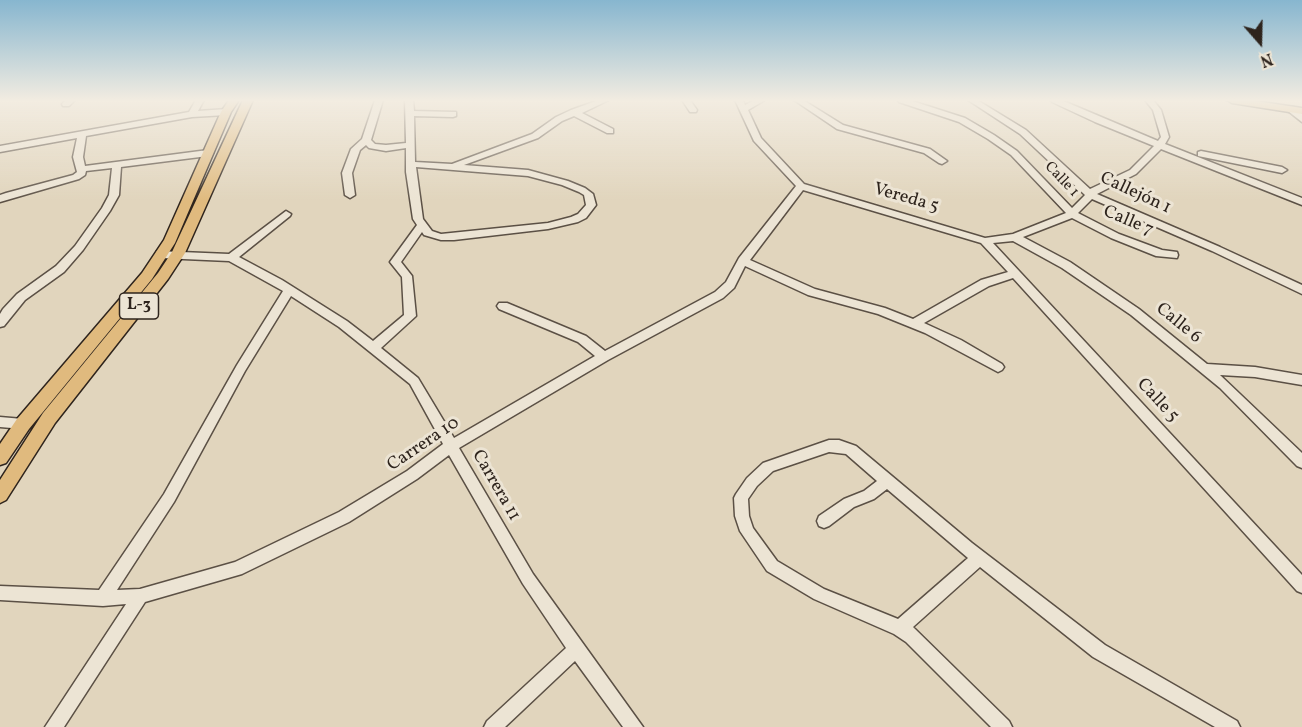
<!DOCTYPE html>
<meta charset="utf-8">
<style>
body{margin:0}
#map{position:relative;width:1302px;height:727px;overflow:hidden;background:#e1d5bd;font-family:Vollkorn,serif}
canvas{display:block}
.north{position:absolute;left:1230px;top:12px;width:60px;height:60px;-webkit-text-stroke:4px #ece4d4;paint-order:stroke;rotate:160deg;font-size:16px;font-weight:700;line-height:24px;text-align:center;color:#2e241d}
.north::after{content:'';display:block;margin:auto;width:21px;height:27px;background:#2e241d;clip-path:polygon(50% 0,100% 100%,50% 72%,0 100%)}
</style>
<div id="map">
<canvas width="1302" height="727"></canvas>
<div class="north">N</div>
</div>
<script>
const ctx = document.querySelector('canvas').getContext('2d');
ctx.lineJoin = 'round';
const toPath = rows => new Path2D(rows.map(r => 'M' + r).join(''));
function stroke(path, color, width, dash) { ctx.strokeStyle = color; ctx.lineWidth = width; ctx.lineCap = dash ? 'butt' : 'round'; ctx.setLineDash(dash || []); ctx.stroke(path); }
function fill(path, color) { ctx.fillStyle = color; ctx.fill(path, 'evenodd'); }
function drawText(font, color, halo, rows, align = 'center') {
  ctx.font = font + ' Vollkorn,serif'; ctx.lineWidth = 6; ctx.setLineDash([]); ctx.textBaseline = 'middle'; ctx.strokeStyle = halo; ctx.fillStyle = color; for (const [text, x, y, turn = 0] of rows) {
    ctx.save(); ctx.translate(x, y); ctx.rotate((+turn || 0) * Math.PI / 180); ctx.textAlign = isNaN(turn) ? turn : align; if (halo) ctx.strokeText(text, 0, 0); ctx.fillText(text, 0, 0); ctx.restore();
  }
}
const minor = toPath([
 [66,100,75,100,69,106,63,106,62,104,66,100],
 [196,100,204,100,198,111,226,109,230,112,226,115,192,117,86,136,83,157,85,166,208,150,213,153,208,156,121,167,119,195,110,211,83,250,64,272,25,300,4,326,0,327,0,314,3,309,17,294,56,266,75,246,102,208,109,195,112,168,86,171,85,175,79,179,0,202,0,195,6,193,73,175,77,172,73,157,77,138,0,152,0,146,189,112,196,100],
 [375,100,383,100,371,140,375,144,386,145,406,143,405,100,413,100,414,111,456,112,456,116,453,117,414,116,415,162,452,164,532,134,556,117,571,110,599,100,609,100,582,113,613,129,613,133,607,133,574,116,562,121,538,138,464,165,528,170,568,181,585,188,593,194,596,205,586,218,578,222,548,229,454,240,441,240,424,235,422,232,401,262,412,276,416,316,381,348,418,378,454,438,595,356,578,342,499,309,497,306,499,303,507,303,586,336,605,351,715,292,726,282,739,258,796,186,754,141,735,100,743,100,745,105,755,100,765,100,748,110,761,138,804,184,985,238,1013,234,1066,213,1011,155,988,139,959,122,899,102,898,100,909,100,965,118,994,135,1017,151,1072,208,1085,195,1020,134,968,100,977,100,1026,130,1090,189,1130,170,1154,146,1095,122,1052,102,1051,100,1061,100,1158,141,1161,137,1153,110,1145,100,1153,100,1161,110,1169,137,1165,144,1302,198,1302,205,1161,149,1136,174,1097,194,1220,247,1302,285,1302,294,1212,251,1092,199,1078,213,1119,234,1162,250,1177,252,1178,255,1177,258,1156,256,1111,238,1072,218,1023,237,1070,262,1139,309,1207,364,1255,367,1302,375,1302,385,1255,377,1220,375,1302,453,1302,468,1297,466,1220,388,1131,315,1062,268,1013,241,993,243,1302,575,1302,593,1297,591,1013,278,989,286,924,323,961,340,1002,364,1004,367,1002,370,998,372,925,333,878,314,808,295,745,266,734,288,723,298,608,360,459,448,533,574,643,727,623,727,575,661,505,727,484,727,487,721,566,648,523,584,449,455,417,479,349,522,242,574,145,602,64,727,45,727,126,604,103,606,0,600,0,586,99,590,164,494,237,365,283,291,229,261,161,258,156,254,157,251,229,254,286,211,291,214,290,216,239,257,282,280,347,321,373,341,404,315,402,277,390,262,417,225,413,219,406,172,406,148,386,151,369,148,366,145,360,150,352,173,355,195,350,198,345,195,342,173,351,149,362,139,375,100],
 [416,167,528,176,562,185,579,192,584,195,586,205,578,214,571,217,548,223,441,234,432,231,423,219,416,167],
 [803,190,981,243,1008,272,981,280,913,319,885,308,815,289,750,260,803,190],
 [291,296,339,327,410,384,443,444,407,471,339,512,235,562,140,589,117,590,174,502,245,371,291,296],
 [682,100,690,100,697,110,696,112,690,112,682,100],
 [794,100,803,100,843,125,930,149,947,161,942,164,939,163,924,153,837,129,794,100],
 [1288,107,1294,107,1302,114,1302,122,1288,111,1288,107],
 [1201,151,1282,167,1287,170,1282,173,1198,156,1198,152,1201,151],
 [0,417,23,419,28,420,29,424,28,428,23,429,0,427,0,417],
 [829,440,839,440,856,446,972,543,1105,645,1237,721,1240,727,1215,727,1093,657,980,567,913,627,1009,721,1012,727,991,727,906,642,894,634,814,599,767,571,740,531,735,516,734,498,736,494,747,478,763,463,829,440],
 [829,452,846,454,877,481,864,491,844,499,819,516,817,521,819,526,824,528,829,526,854,507,874,499,887,489,968,558,898,619,824,589,777,561,753,528,749,516,748,499,757,486,773,471,829,452]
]);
const major = toPath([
 [229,100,239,100,231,112,175,243,152,279,29,429,6,463,0,465,0,444,17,419,142,273,164,240,221,112,229,100],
 [243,100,253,100,185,253,168,279,55,423,6,500,0,503,0,480,43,413,158,273,172,252,243,100],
 [1227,100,1249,100,1302,108,1302,114,1232,103,1227,100]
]);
const farStreetnames = [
 ["Calle 1",1061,180,46]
];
const shields = [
 [139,306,39]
];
const shieldNames = [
 ["L-3",139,306]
];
const streetNames = [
 ["Callejón 1",1135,194,25],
 ["Vereda 5",906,199,16],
 ["Calle 7",1128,222,23],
 ["Calle 6",1178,324,39],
 ["Calle 5",1157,401,47],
 ["Carrera 10",424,445,-34],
 ["Carrera 11",495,486,60]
];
stroke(minor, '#5b5045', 3);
stroke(major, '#2e241d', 3);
fill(minor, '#ece4d4');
fill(major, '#e0ba7e');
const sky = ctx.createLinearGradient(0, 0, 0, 201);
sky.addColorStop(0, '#87b6cf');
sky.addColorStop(0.5, '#f2ece1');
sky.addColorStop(1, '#f2ece100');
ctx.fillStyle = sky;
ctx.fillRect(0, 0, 1302, 201);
drawText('15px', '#2e241d', '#ece4d4', farStreetnames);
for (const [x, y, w] of shields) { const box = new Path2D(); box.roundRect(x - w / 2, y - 13, w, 26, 4.5); ctx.fillStyle = '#ece4d4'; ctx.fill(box); stroke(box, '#2e241d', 1.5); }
drawText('bold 16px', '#2e241d', null, shieldNames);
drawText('18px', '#2e241d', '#ece4d4', streetNames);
</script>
